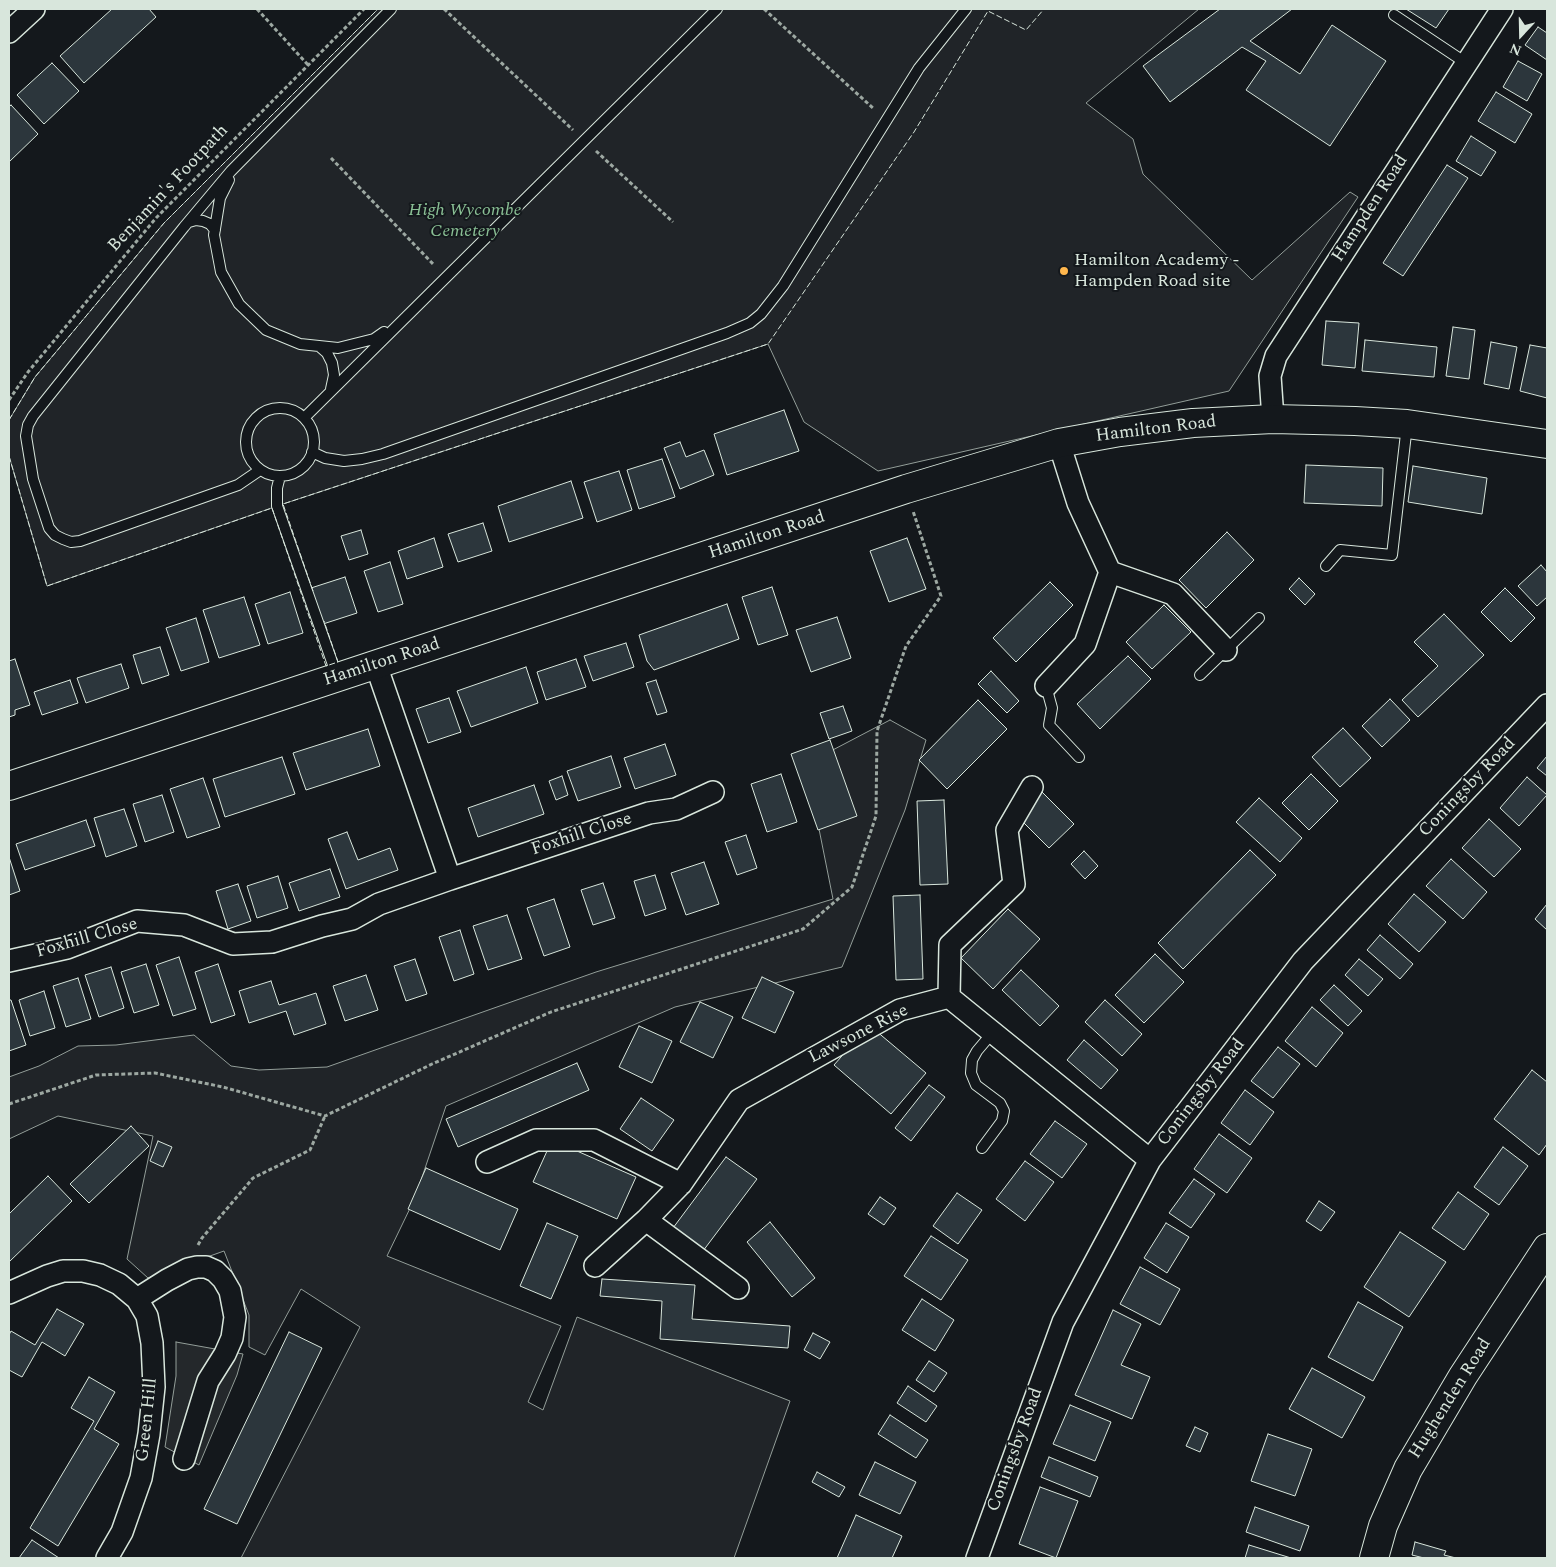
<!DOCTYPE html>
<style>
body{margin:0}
#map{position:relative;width:1556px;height:1567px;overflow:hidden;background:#14181c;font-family:Spectral,serif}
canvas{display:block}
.frame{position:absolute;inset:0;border:10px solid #d8e6dc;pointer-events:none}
.north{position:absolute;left:1496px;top:10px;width:50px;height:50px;-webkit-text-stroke:4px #14181c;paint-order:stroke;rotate:201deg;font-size:14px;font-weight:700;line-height:20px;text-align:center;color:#d8e6dc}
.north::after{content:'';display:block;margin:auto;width:18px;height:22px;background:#d8e6dc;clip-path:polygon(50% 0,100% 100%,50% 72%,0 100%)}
</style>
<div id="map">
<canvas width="1556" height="1567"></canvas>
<div class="frame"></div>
<div class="north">N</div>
</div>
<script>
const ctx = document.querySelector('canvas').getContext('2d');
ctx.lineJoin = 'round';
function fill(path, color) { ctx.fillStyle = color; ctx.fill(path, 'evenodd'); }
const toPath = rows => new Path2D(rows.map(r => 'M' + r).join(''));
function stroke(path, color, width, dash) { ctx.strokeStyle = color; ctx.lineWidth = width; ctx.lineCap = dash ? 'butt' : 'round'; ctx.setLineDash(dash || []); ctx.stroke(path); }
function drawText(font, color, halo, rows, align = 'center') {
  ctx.font = font + ' Spectral,serif'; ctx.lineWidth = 4; ctx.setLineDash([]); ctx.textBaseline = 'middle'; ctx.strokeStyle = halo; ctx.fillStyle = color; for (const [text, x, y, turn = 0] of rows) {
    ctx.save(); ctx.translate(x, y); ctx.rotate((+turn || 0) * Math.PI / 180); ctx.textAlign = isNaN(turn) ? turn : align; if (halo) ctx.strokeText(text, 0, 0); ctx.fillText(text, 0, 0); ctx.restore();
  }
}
const green = toPath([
 [378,9,1199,9,1086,103,1133,139,1143,174,1252,280,1350,192,1358,197,1229,391,878,471,804,422,768,344,283,504,47,586,9,456,9,420,35,377,164,223,378,9],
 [890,720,926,740,905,810,842,967,675,1007,446,1106,415,1198,387,1256,561,1326,528,1402,543,1410,577,1317,790,1401,734,1558,241,1558,360,1327,301,1289,265,1355,249,1347,249,1315,224,1251,148,1278,127,1259,153,1136,58,1116,9,1139,9,1077,39,1066,78,1046,116,1045,194,1035,231,1066,259,1070,327,1067,596,972,833,899,806,764,890,720]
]);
const parking = toPath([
 [176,1342,243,1354,237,1375,199,1465,165,1447,176,1376,176,1342]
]);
const building = toPath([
 [112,9,149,9,156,17,84,83,60,56,112,9],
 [1220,9,1292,9,1250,41,1300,74,1332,25,1386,61,1330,146,1246,90,1266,61,1242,47,1170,102,1143,66,1220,9],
 [1406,9,1449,9,1436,28,1406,9],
 [1538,27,1547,33,1547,60,1525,45,1538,27],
 [1518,61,1542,74,1527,101,1503,87,1518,61],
 [52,63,79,91,44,124,17,95,52,63],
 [1496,92,1532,114,1515,143,1478,121,1496,92],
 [11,105,38,134,9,162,9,107,11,105],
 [1471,136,1496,152,1481,176,1456,161,1471,136],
 [1447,165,1468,178,1403,276,1383,263,1447,165],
 [1326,321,1359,323,1355,368,1322,365,1326,321],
 [1453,327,1475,330,1469,379,1446,376,1453,327],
 [1365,340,1437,347,1434,377,1362,371,1365,340],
 [1491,342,1517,347,1509,389,1484,384,1491,342],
 [1530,345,1547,348,1547,398,1520,391,1530,345],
 [784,410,799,451,727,475,714,434,784,410],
 [680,442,686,457,704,450,714,475,680,489,664,448,680,442],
 [662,459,675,497,639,509,627,470,662,459],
 [1306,465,1383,468,1382,506,1304,503,1306,465],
 [1413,466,1487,478,1482,514,1408,502,1413,466],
 [619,471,632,510,597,522,584,482,619,471],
 [571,481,583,518,509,542,498,506,571,481],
 [483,523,492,551,458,562,448,534,483,523],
 [361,530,368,554,349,560,341,536,361,530],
 [1227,532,1254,560,1206,608,1179,580,1227,532],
 [434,538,443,567,407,579,398,551,434,538],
 [907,538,926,589,889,602,870,551,907,538],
 [390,562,403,604,378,612,364,571,390,562],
 [1541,565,1547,572,1547,597,1537,606,1518,586,1541,565],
 [345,577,357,613,323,624,311,588,345,577],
 [1299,578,1315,594,1305,605,1289,589,1299,578],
 [1050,582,1073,605,1016,662,993,638,1050,582],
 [772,587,788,635,758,645,742,597,772,587],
 [1505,588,1535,618,1511,642,1481,612,1505,588],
 [290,592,303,633,268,644,255,604,290,592],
 [244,597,260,645,219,658,203,610,244,597],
 [727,604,739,639,654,670,647,661,639,635,727,604],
 [1164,605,1191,632,1152,669,1126,642,1164,605],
 [1444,614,1484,655,1418,717,1402,700,1438,666,1414,642,1444,614],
 [837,617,851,658,811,672,796,630,837,617],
 [196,618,209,662,181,671,166,628,196,618],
 [626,643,634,667,593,681,584,656,626,643],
 [160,647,169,675,142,684,133,655,160,647],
 [1128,656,1151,679,1100,729,1077,704,1128,656],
 [15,659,30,705,15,710,15,715,9,717,9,661,15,659],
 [576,659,586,687,546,700,537,672,576,659],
 [121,664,129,688,86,703,77,678,121,664],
 [526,667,538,703,471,727,457,691,526,667],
 [991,671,1019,701,1007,713,978,684,991,671],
 [70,680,78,703,42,715,34,692,70,680],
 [656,680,667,712,657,715,646,683,656,680],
 [449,698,461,732,428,743,416,709,449,698],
 [1390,699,1410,720,1382,747,1362,726,1390,699],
 [978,700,1007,729,947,789,919,760,978,700],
 [843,706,852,731,829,739,820,713,843,706],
 [1343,728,1371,758,1340,787,1312,757,1343,728],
 [368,729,380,766,306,790,293,753,368,729],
 [830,740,857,816,818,830,791,754,830,740],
 [665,744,676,775,635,789,624,758,665,744],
 [611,756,621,787,578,801,567,771,611,756],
 [1547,756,1547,776,1537,768,1547,756],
 [282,757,295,794,225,817,213,779,282,757],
 [781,774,797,822,767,832,751,784,781,774],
 [1311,774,1338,801,1309,830,1282,803,1311,774],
 [562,776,568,795,556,800,549,781,562,776],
 [1527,777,1547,795,1519,826,1500,808,1527,777],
 [203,778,220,827,187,838,170,789,203,778],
 [534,785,544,814,478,837,468,808,534,785],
 [1039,789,1074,824,1049,848,1014,813,1039,789],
 [162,795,174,832,145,842,133,804,162,795],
 [1259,798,1302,838,1280,862,1236,822,1259,798],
 [944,800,948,884,920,885,917,801,944,800],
 [124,809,137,846,106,857,94,818,124,809],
 [1489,819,1521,849,1494,877,1462,848,1489,819],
 [86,820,95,846,25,870,16,844,86,820],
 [347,832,358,860,390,848,398,870,346,889,328,839,347,832],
 [746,835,757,868,737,875,725,842,746,835],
 [1250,850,1276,875,1183,969,1158,943,1250,850],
 [1084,851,1098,866,1085,879,1071,864,1084,851],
 [9,857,20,891,9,895,9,857],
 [1451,859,1487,892,1463,919,1426,886,1451,859],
 [704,862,719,904,686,915,671,873,704,862],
 [330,869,340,897,299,911,289,883,330,869],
 [655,875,666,909,645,916,634,881,655,875],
 [278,876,288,908,257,918,247,886,278,876],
 [603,883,615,918,593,925,581,890,603,883],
 [238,884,251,921,228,929,216,891,238,884],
 [1414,894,1446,922,1419,952,1388,924,1414,894],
 [920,895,923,979,896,980,893,896,920,895],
 [554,899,570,947,544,956,527,908,554,899],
 [1547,904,1547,930,1535,919,1547,904],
 [1008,909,1040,939,993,989,961,958,1008,909],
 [507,915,522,959,488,970,473,926,507,915],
 [460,930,474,974,454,981,439,937,460,930],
 [1380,935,1413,964,1400,979,1367,950,1380,935],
 [1155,954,1184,982,1144,1023,1115,995,1155,954],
 [179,957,196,1009,173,1016,156,965,179,957],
 [415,959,427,994,406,1001,394,966,415,959],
 [1359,959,1383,979,1368,996,1345,975,1359,959],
 [146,964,159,1005,134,1013,121,972,146,964],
 [218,964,235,1015,211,1023,195,972,218,964],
 [111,967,124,1008,99,1017,85,975,111,967],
 [1021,970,1059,1006,1040,1026,1002,990,1021,970],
 [366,975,378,1010,345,1021,333,986,366,975],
 [762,977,794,992,775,1033,742,1018,762,977],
 [78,978,91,1019,66,1027,53,986,78,978],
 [271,981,279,1005,316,993,326,1024,294,1035,286,1011,249,1023,239,991,271,981],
 [1334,985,1362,1011,1348,1026,1320,1000,1334,985],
 [44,991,55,1028,30,1036,19,1000,44,991],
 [9,1000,11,1000,26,1045,9,1051,9,1000],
 [1105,1000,1142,1034,1122,1056,1085,1022,1105,1000],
 [700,1002,733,1017,713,1058,680,1042,700,1002],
 [1312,1007,1343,1033,1316,1067,1285,1041,1312,1007],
 [869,1025,926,1073,891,1114,834,1065,869,1025],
 [639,1026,672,1041,652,1083,619,1067,639,1026],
 [1084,1040,1118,1070,1101,1089,1067,1060,1084,1040],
 [1278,1047,1300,1064,1273,1098,1251,1081,1278,1047],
 [577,1063,589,1090,458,1147,446,1119,577,1063],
 [1532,1070,1547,1082,1547,1144,1539,1155,1494,1119,1532,1070],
 [929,1085,945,1097,911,1141,895,1128,929,1085],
 [1245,1090,1274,1112,1250,1145,1221,1123,1245,1090],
 [641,1098,674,1120,652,1151,620,1129,641,1098],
 [1055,1121,1087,1144,1062,1178,1030,1154,1055,1121],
 [131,1126,149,1146,89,1203,70,1184,131,1126],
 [1219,1134,1252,1158,1227,1193,1194,1169,1219,1134],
 [552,1140,636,1177,617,1219,533,1182,552,1140],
 [158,1141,172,1147,163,1167,150,1161,158,1141],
 [1503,1147,1528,1166,1499,1205,1474,1187,1503,1147],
 [726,1157,757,1179,700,1255,670,1232,726,1157],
 [1025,1161,1054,1182,1025,1221,996,1199,1025,1161],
 [426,1168,518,1209,500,1250,408,1209,426,1168],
 [48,1176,72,1201,9,1262,9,1214,48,1176],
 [1194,1179,1215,1194,1191,1228,1169,1213,1194,1179],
 [1458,1192,1489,1214,1464,1250,1432,1228,1458,1192],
 [957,1193,982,1210,958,1244,933,1226,957,1193],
 [880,1197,896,1208,884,1225,868,1214,880,1197],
 [1319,1201,1335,1212,1321,1231,1306,1221,1319,1201],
 [770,1222,815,1278,792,1297,747,1242,770,1222],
 [547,1223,578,1236,551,1299,520,1286,547,1223],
 [1166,1223,1189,1237,1167,1273,1144,1258,1166,1223],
 [1400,1232,1446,1262,1409,1317,1364,1287,1400,1232],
 [931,1236,968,1260,941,1300,904,1276,931,1236],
 [1140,1267,1180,1289,1160,1325,1120,1304,1140,1267],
 [602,1279,695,1285,692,1319,790,1326,788,1348,660,1339,662,1301,600,1296,602,1279],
 [922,1299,954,1320,935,1351,902,1330,922,1299],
 [1358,1302,1403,1327,1373,1381,1328,1357,1358,1302],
 [57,1309,84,1324,65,1356,42,1342,22,1377,9,1370,9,1335,11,1331,35,1345,57,1309],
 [1113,1310,1141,1324,1121,1365,1150,1377,1132,1419,1075,1395,1113,1310],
 [289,1332,322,1348,237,1524,204,1509,289,1332],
 [813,1333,830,1342,820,1359,804,1350,813,1333],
 [929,1361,947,1373,934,1392,916,1380,929,1361],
 [1312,1368,1365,1397,1342,1438,1289,1409,1312,1368],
 [89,1377,115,1392,94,1429,119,1444,58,1546,30,1528,94,1421,71,1408,89,1377],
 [908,1386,937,1406,926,1422,897,1403,908,1386],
 [1070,1405,1111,1422,1095,1461,1053,1444,1070,1405],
 [890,1415,928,1440,916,1458,878,1434,890,1415],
 [1195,1427,1208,1433,1200,1452,1186,1446,1195,1427],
 [1268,1434,1312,1449,1295,1496,1251,1481,1268,1434],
 [1049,1457,1098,1477,1090,1497,1041,1477,1049,1457],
 [875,1462,916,1482,900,1514,859,1495,875,1462],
 [817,1472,845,1487,839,1497,812,1482,817,1472],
 [1040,1487,1078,1501,1056,1558,1019,1544,1040,1487],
 [1255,1507,1309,1526,1300,1551,1246,1532,1255,1507],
 [856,1515,902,1536,892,1558,837,1558,856,1515],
 [32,1540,59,1558,19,1558,32,1540],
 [1415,1542,1446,1551,1444,1555,1456,1558,1424,1558,1412,1555,1415,1542],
 [1249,1545,1291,1558,1245,1558,1249,1545]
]);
const path = toPath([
 [257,9,308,65],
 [444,9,573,130],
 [764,9,874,109],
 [596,151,673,222],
 [331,158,434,265],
 [9,400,28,372,156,218,364,9],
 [9,1104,96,1075,155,1073,223,1087,325,1116,432,1064,551,1012,803,929,852,887,876,816,877,731,906,646,941,596,913,511],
 [198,1245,202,1238,253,1178,310,1150,325,1116]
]);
const lane = toPath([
 [1394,15,1466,63],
 [229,180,220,198,214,235,221,272,239,304,266,330,300,344,338,348,374,339,384,332],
 [189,222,196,220,203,221,210,224,215,230],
 [319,346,327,353,332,363,334,375,331,389],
 '246 442a34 34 0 1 1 68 0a34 34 0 1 1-68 0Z',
 [304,418,717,9],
 [312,452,325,458,344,461,362,459,383,454,727,333,750,323,761,314,783,286,919,68,966,9],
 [260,470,238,485,80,541,71,542,63,539,55,535,49,528,33,479,26,436,28,425,33,416,184,227,231,171,391,9],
 [280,476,277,488,277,506,337,676],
 [1326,566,1340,550,1392,555,1407,425],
 [1200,675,1259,618],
 [1046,686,1052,708,1049,725,1079,757],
 [982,1148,1002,1121,1004,1111,1000,1103,976,1085,971,1073,972,1060,977,1051,993,1032]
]);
const street = toPath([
 [9,32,34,9],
 [1273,419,1270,376,1276,356,1502,9],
 [1110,572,1173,594,1226,650],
 [1046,686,1085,644,1110,572,1078,503,1059,443],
 [450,879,649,813,676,809,713,792],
 [9,961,67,948,137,921,184,925,233,944,272,942,322,926,352,919,379,904,450,879,376,665],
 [949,997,950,945,1014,884,1007,830,1032,787],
 [487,1162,536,1140,594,1140,681,1184],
 [646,1220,738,1288],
 [595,1266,646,1220,681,1184,739,1100,900,1010,949,997,1150,1160],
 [9,1293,47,1276,63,1271,83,1271,100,1275,119,1284,137,1299,147,1316,152,1343,154,1387,149,1434,141,1478,122,1532,107,1558],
 [137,1299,167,1280,188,1269,197,1267,206,1267,215,1271,223,1279,230,1291,235,1317,232,1338,225,1354,208,1381,184,1459],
 [977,1558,1063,1322,1150,1160,1303,961,1547,705]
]);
const secondary = toPath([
 [9,786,906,489,1059,443,1120,432,1193,423,1273,419,1355,421,1407,424,1547,444]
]);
const primary = toPath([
 [1374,1558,1383,1526,1408,1469,1463,1376,1547,1248]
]);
const fence = toPath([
 [9,420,35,377,164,223,378,9],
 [9,456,47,586,272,508,326,666,338,662,324,621],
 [313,591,283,504,768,344,914,132,988,11,1026,30,1044,9]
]);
const markers = [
 [1064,271,5,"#ffb74d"]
];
const streetNames = [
 ["Benjamin's Footpath",169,189,-47],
 ["Hampden Road",1371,209,-57],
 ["Hamilton Road",1156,430,-7],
 ["Hamilton Road",767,536,-18],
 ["Hamilton Road",382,663,-18],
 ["Coningsby Road",1468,788,-46],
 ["Foxhill Close",582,835,-18],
 ["Foxhill Close",87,939,-16],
 ["Lawsone Rise",859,1035,-27],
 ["Coningsby Road",1202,1093,-52],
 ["Hughenden Road",1451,1399,-58],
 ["Green Hill",148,1420,-84],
 ["Coningsby Road",1016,1450,-70]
];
const parkNames = [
 ["High Wycombe",465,211],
 ["Cemetery",465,232]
];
const poiNames = [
 ["Hamilton Academy -",1074,261],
 ["Hampden Road site",1074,282]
];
fill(green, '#202428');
stroke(green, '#939e99', 1);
fill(parking, '#24282b');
stroke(parking, '#939e99', 1);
fill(building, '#2c363c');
stroke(building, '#d8e6dc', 1);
stroke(lane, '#d8e6dc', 12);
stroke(street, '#d8e6dc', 24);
stroke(secondary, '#d8e6dc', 30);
stroke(primary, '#d8e6dc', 30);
stroke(path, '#9da8a2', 3, [4, 2.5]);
stroke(lane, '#14181c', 10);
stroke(street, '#14181c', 21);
stroke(secondary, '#14181c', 28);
stroke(primary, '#14181c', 28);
stroke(fence, '#d8e6dc', 1, [6, 2.5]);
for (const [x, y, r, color] of markers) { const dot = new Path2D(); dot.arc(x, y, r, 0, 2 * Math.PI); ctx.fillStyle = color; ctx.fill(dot); stroke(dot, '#14181c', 2); }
drawText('18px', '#d8e6dc', '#14181c', streetNames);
drawText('italic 18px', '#8ac095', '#14181c', parkNames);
drawText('18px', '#d8e6dc', '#14181c', poiNames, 'left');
</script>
